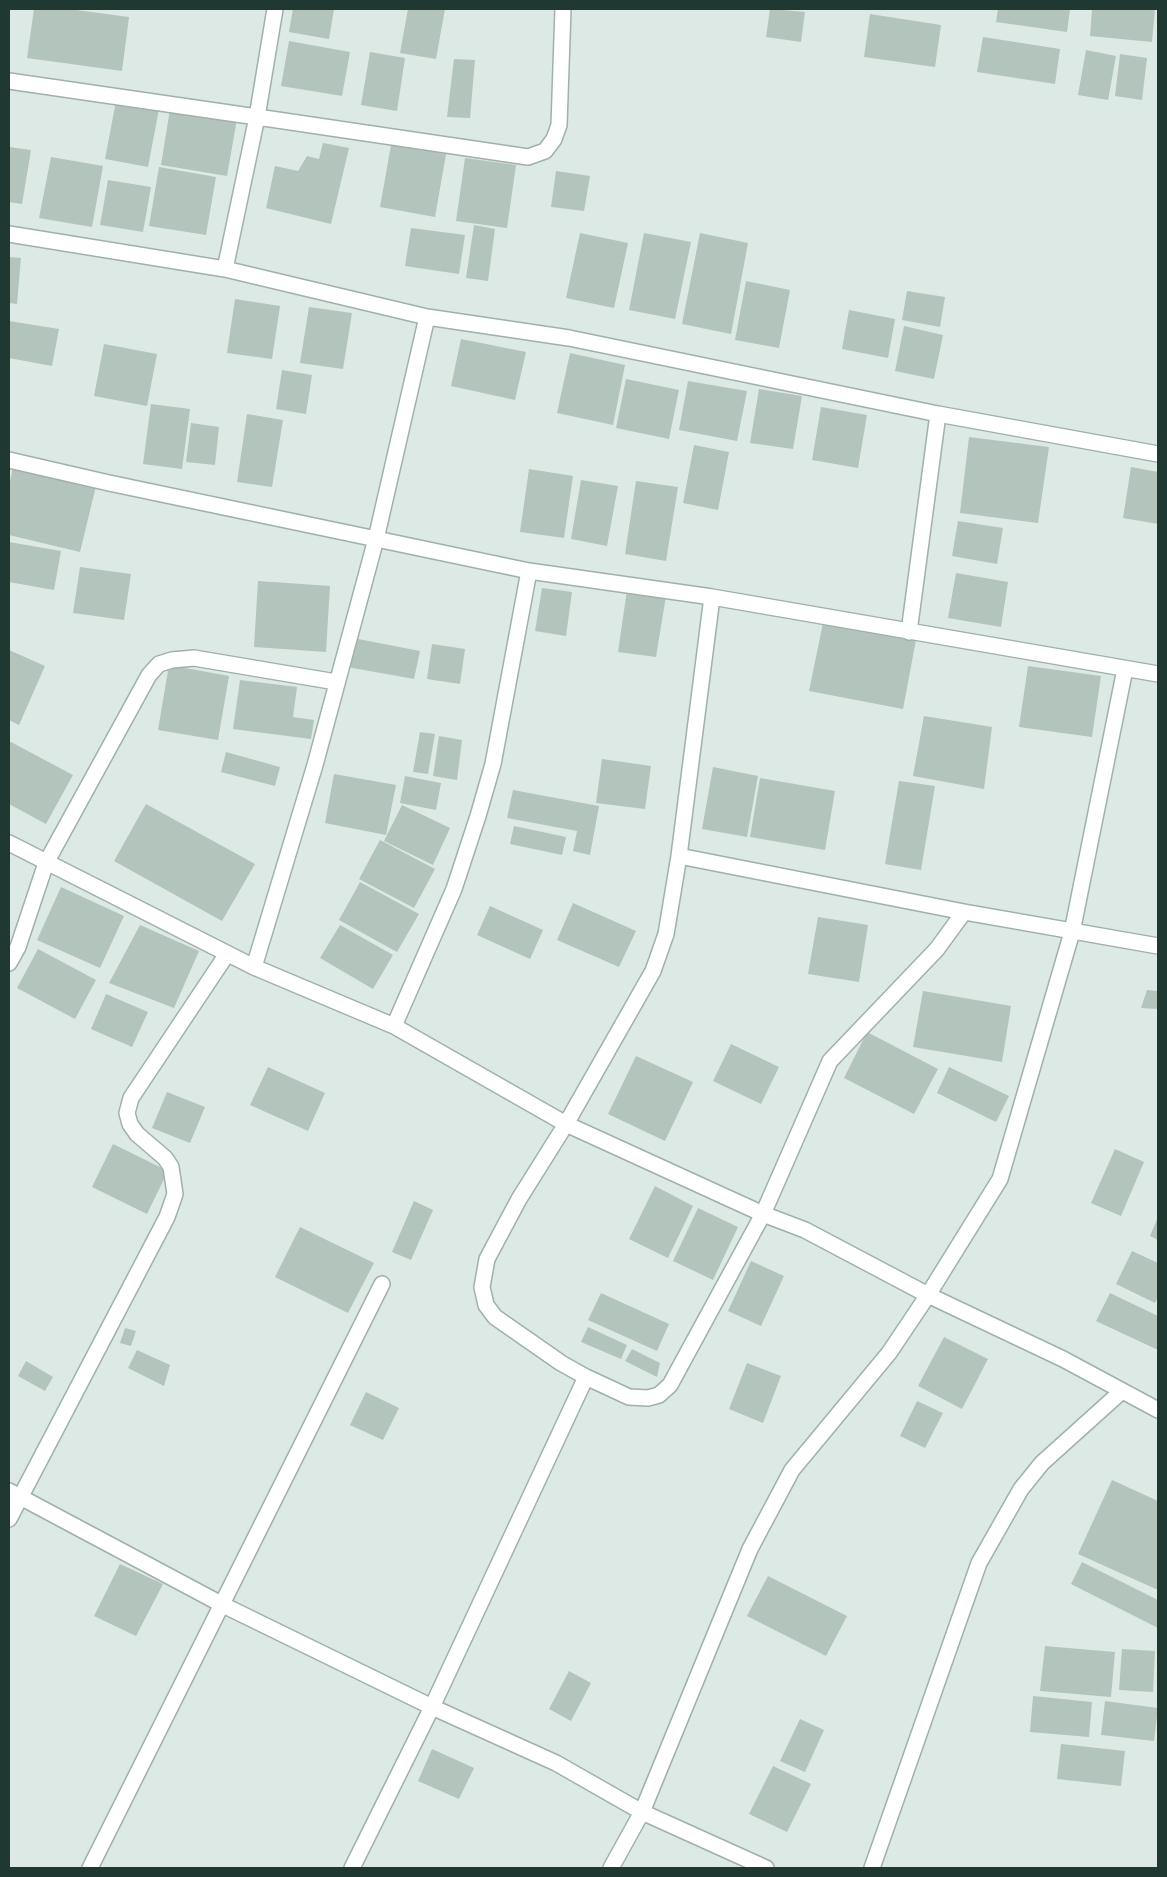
<!DOCTYPE html>
<style>
body{margin:0}
#map{position:relative;width:1167px;height:1877px;overflow:hidden;background:#dde9e4;font-family:"PT Sans Narrow",sans-serif}
canvas{display:block}
.frame{position:absolute;inset:0;border:10px solid #1f3832;pointer-events:none}
</style>
<div id="map">
<canvas width="1167" height="1877"></canvas>
<div class="frame"></div>
</div>
<script>
const ctx = document.querySelector('canvas').getContext('2d');
ctx.lineJoin = 'round';
function fill(path, color) { ctx.fillStyle = color; ctx.fill(path, 'evenodd'); }
const toPath = rows => new Path2D(rows.map(r => 'M' + r).join(''));
function stroke(path, color, width, dash) { ctx.strokeStyle = color; ctx.lineWidth = width; ctx.lineCap = dash ? 'butt' : 'round'; ctx.setLineDash(dash || []); ctx.stroke(path); }
const building = toPath([
 [34,9,69,9,129,17,122,71,27,58],
 [293,9,334,9,329,39,289,32],
 [408,9,445,9,436,59,400,53],
 [770,9,805,12,801,42,766,37],
 [998,9,1070,9,1067,32,996,22],
 [1092,9,1155,9,1152,42,1090,36],
 [870,14,941,25,935,67,864,57],
 [983,37,1060,49,1055,84,977,72],
 [289,41,350,52,342,96,281,86],
 [1086,50,1116,56,1108,100,1078,95],
 [370,52,405,58,397,111,361,105],
 [1120,54,1147,58,1142,100,1115,96],
 [454,59,475,60,470,118,447,117],
 [116,101,159,109,148,167,105,159],
 [170,109,237,119,227,176,161,165],
 [323,143,349,148,331,224,266,208,275,166,298,171,307,156,319,159],
 [391,145,446,154,435,217,380,207],
 [9,147,31,150,22,204,9,202],
 [51,157,103,166,92,227,39,218],
 [465,158,516,165,507,228,456,221],
 [159,167,216,177,206,235,149,226],
 [556,171,590,176,584,211,551,207],
 [108,180,151,187,143,232,100,225],
 [474,225,495,229,488,281,466,278],
 [411,228,465,235,459,274,405,266],
 [580,233,628,243,614,308,566,298],
 [644,233,691,242,675,319,629,310],
 [700,233,748,243,731,334,682,324],
 [9,257,21,258,17,304,9,303],
 [746,281,790,290,779,348,735,340],
 [907,291,945,297,940,327,902,320],
 [235,299,280,306,272,359,227,353],
 [309,307,352,313,343,369,300,363],
 [849,310,895,319,888,358,842,349],
 [9,321,59,329,52,366,9,358],
 [904,326,943,335,934,379,895,371],
 [461,339,526,352,515,400,451,386],
 [104,344,157,354,147,406,94,396],
 [570,353,625,365,613,425,557,413],
 [282,370,312,375,306,414,276,409],
 [626,379,679,390,669,439,616,428],
 [688,381,747,391,737,441,679,430],
 [759,389,802,396,793,449,750,443],
 [151,404,190,409,182,469,143,464],
 [821,407,867,415,858,468,812,460],
 [247,414,283,420,272,487,237,482],
 [191,423,219,427,215,465,186,462],
 [969,437,1049,447,1038,523,960,513],
 [694,445,729,452,718,510,683,503],
 [13,467,96,486,80,552,9,535,9,486],
 [1131,467,1158,472,1158,524,1123,518],
 [529,469,573,476,564,538,520,532],
 [581,480,618,486,607,546,571,539],
 [636,481,678,487,666,561,625,554],
 [958,521,1003,528,997,564,952,556],
 [9,542,61,551,54,590,9,582],
 [80,567,131,574,124,620,73,613],
 [956,573,1008,582,1001,627,948,618],
 [258,581,330,586,326,652,254,647],
 [542,588,572,592,566,636,535,631],
 [627,590,666,596,656,657,618,652],
 [823,623,916,640,903,709,809,691],
 [353,638,420,651,414,679,347,667],
 [432,644,465,649,460,684,427,679],
 [9,650,45,666,19,725,9,720],
 [169,665,229,676,218,740,158,730],
 [1028,666,1101,676,1092,737,1019,727],
 [240,680,297,687,293,717,314,720,311,739,233,729],
 [924,716,992,727,984,789,913,776],
 [420,732,435,734,428,774,413,772],
 [439,736,462,740,457,780,433,776],
 [9,741,73,775,46,824,9,804],
 [226,752,280,767,275,786,221,772],
 [602,759,651,766,645,809,596,803],
 [713,767,758,776,747,837,702,829],
 [334,774,396,785,386,835,325,823],
 [405,776,441,783,436,810,400,803],
 [760,778,835,791,825,850,750,837],
 [899,781,935,786,921,870,885,864],
 [513,790,599,806,590,855,573,851,577,831,507,818],
 [146,804,255,864,222,921,114,861],
 [402,805,450,828,433,865,384,841],
 [514,826,566,837,562,855,510,844],
 [380,840,435,869,414,908,359,879],
 [360,882,419,914,397,952,339,920],
 [61,887,124,916,100,968,37,940],
 [573,903,636,931,619,967,557,940],
 [490,906,543,930,530,959,477,935],
 [818,917,868,925,859,982,808,974],
 [140,925,199,951,174,1008,109,983],
 [340,925,393,955,373,989,320,958],
 [38,949,96,980,75,1019,17,988],
 [1147,990,1158,991,1158,1009,1141,1008],
 [923,991,1011,1006,1002,1062,913,1047],
 [106,994,148,1012,132,1047,91,1029],
 [867,1032,938,1069,914,1114,844,1078],
 [731,1044,779,1067,761,1104,713,1081],
 [636,1056,693,1082,665,1141,608,1114],
 [268,1067,325,1093,308,1131,250,1105],
 [949,1067,1009,1096,996,1122,937,1093],
 [167,1092,205,1107,190,1143,152,1128],
 [113,1144,168,1171,147,1214,92,1187],
 [1115,1149,1144,1162,1121,1216,1091,1203],
 [655,1186,693,1206,668,1258,629,1239],
 [414,1201,433,1210,411,1260,392,1252],
 [698,1208,738,1227,713,1280,673,1261],
 [1158,1217,1158,1240,1150,1236],
 [300,1227,374,1263,348,1313,275,1277],
 [1132,1251,1158,1263,1158,1297,1155,1303,1116,1284],
 [751,1261,784,1276,761,1326,728,1311],
 [601,1293,669,1324,657,1351,588,1320],
 [1110,1293,1158,1316,1158,1350,1096,1321],
 [588,1327,627,1345,621,1359,581,1342],
 [125,1328,136,1331,131,1346,120,1343],
 [944,1337,988,1359,962,1409,918,1386],
 [632,1349,660,1363,657,1377,625,1361],
 [137,1350,170,1365,164,1386,128,1368],
 [26,1361,53,1377,45,1391,18,1376],
 [747,1363,781,1376,763,1423,729,1409],
 [366,1392,399,1408,383,1440,350,1425],
 [917,1401,943,1413,925,1448,900,1436],
 [1112,1480,1158,1501,1158,1590,1078,1554],
 [1082,1562,1158,1600,1158,1628,1071,1584],
 [120,1564,163,1584,136,1636,94,1616],
 [768,1576,847,1616,826,1656,747,1616],
 [1045,1646,1115,1652,1111,1697,1040,1691],
 [1122,1649,1155,1651,1153,1692,1119,1690],
 [569,1671,591,1683,571,1721,549,1709],
 [1033,1696,1092,1702,1089,1737,1030,1732],
 [1105,1701,1158,1708,1154,1741,1101,1735],
 [800,1719,824,1730,805,1772,780,1761],
 [1061,1744,1125,1751,1121,1786,1057,1779],
 [432,1749,474,1768,459,1799,418,1781],
 [773,1766,811,1784,787,1832,749,1814]
]);
const street = toPath([
 [563,9,559,125,554,139,545,151,528,157,257,117,225,269,427,317,569,338,938,414,1158,454],
 [9,81,257,117,275,9],
 [9,234,225,269],
 [9,460,109,483,529,571,712,597,1158,674],
 [909,632,938,414],
 [9,843,254,967,394,1026,566,1124,763,1214,805,1230,928,1295,1063,1359,1158,1410],
 [679,856,964,912,1158,946],
 [9,963,18,947,46,863,149,675,159,664,172,660,194,658,336,682],
 [254,967,315,765,376,539,427,317],
 [394,1026,454,889,478,816,493,764,529,571],
 [586,1377,629,1397,648,1398,659,1395,670,1385,763,1214,830,1061,937,949,964,912],
 [9,1491,223,1605,432,1707,556,1763,642,1812,750,1549,792,1470,889,1353,928,1295,1000,1179,1072,932,1125,669],
 [9,1519,167,1217,175,1194,171,1167,165,1158,137,1134,130,1124,127,1113,131,1098,227,954],
 [90,1868,382,1284],
 [352,1868,432,1707,586,1377,561,1363,495,1317,486,1305,482,1287,487,1259,519,1199,566,1124,653,971,666,934,679,856,712,597],
 [611,1868,642,1812,766,1868],
 [872,1868,979,1563,1021,1489,1042,1463,1122,1391]
]);
fill(building, '#b3c4bd');
stroke(street, '#a0b0ab', 18);
stroke(street, '#fff', 15);
</script>
